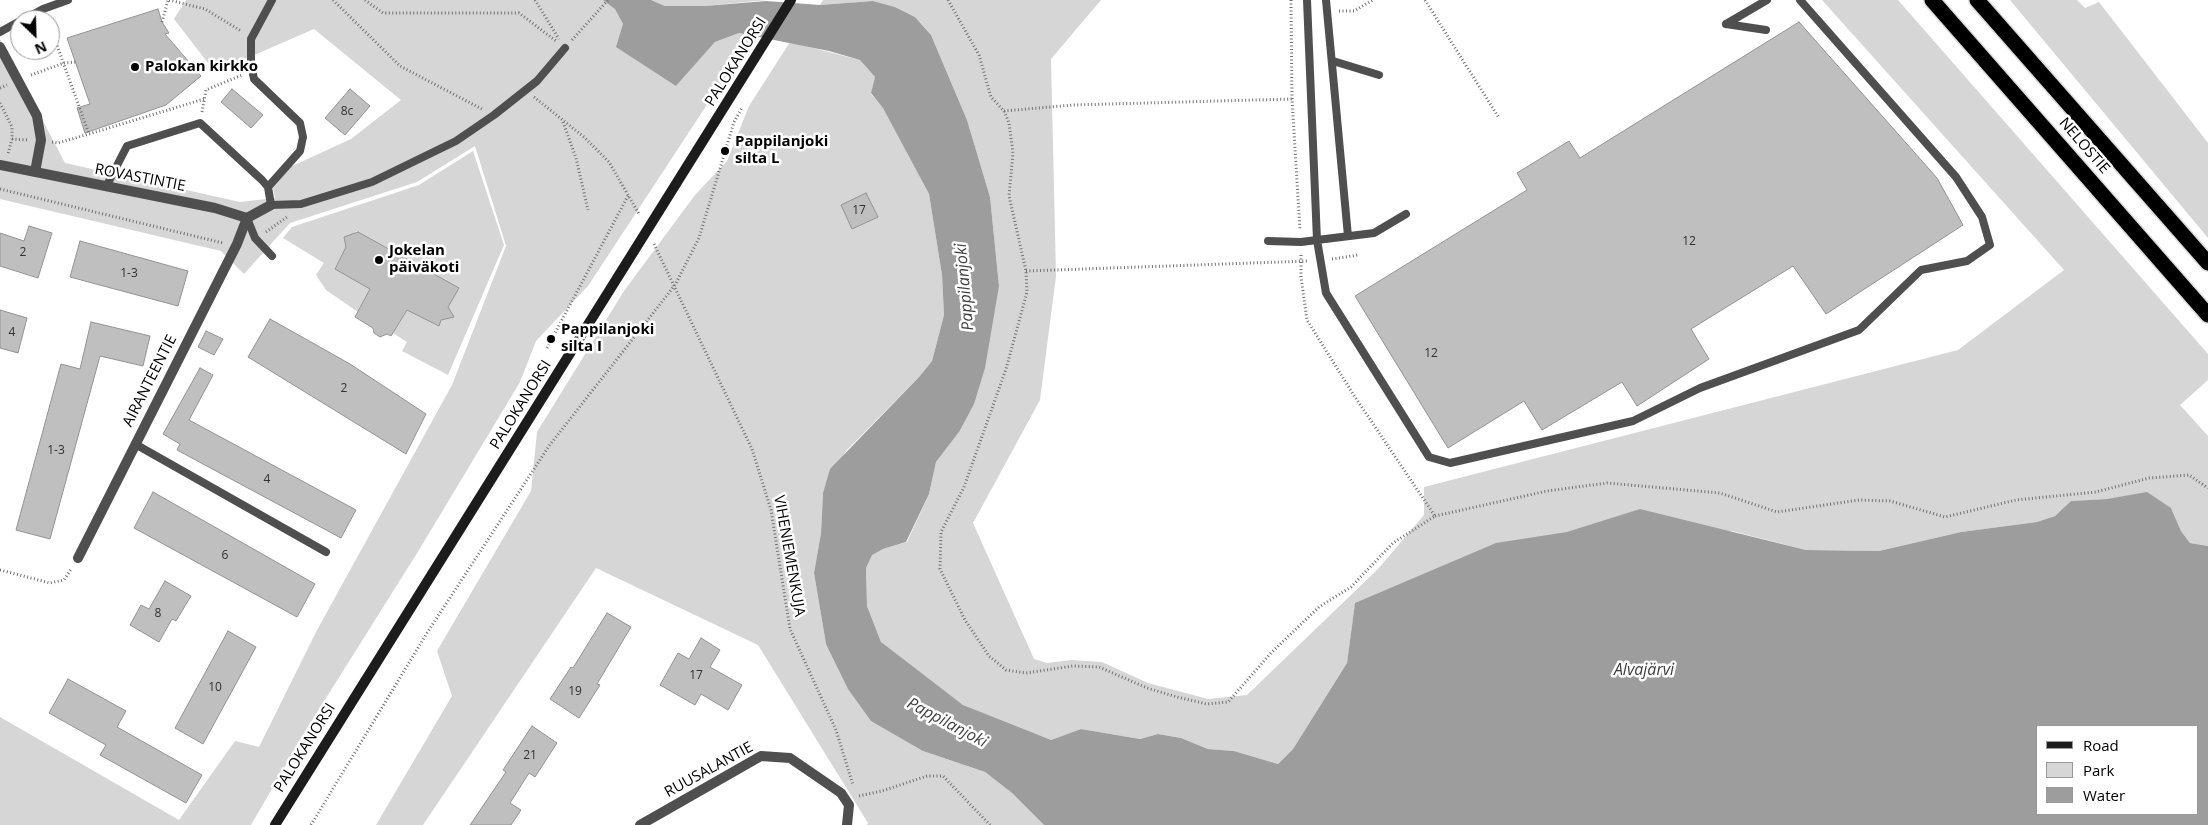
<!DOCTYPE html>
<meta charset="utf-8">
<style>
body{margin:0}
#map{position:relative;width:2208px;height:825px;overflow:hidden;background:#fff;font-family:"Open Sans",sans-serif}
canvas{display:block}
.legend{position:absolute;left:2036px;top:725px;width:162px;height:90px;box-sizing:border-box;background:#fff;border:1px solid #999;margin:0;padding:6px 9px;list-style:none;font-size:15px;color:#000}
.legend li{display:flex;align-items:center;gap:10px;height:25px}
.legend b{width:25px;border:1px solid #999}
.north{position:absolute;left:10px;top:10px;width:50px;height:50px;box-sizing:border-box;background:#fff;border:1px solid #999;border-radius:50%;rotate:156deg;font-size:14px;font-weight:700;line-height:20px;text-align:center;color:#000}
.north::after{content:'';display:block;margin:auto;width:18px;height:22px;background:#000;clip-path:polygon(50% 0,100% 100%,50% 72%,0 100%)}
</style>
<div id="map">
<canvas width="2208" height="825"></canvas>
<ul class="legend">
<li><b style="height:6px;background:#1c1c1c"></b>Road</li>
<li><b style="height:14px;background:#d6d6d6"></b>Park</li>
<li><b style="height:14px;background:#9d9d9d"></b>Water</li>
</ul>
<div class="north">N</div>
</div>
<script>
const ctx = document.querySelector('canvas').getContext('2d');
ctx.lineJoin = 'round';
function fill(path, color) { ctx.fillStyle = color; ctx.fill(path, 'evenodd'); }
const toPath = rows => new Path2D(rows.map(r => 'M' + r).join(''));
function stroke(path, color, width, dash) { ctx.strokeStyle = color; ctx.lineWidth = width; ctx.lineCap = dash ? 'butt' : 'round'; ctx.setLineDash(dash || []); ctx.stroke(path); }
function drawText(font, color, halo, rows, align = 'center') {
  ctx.font = font + ' "Open Sans",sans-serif'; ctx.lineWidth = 5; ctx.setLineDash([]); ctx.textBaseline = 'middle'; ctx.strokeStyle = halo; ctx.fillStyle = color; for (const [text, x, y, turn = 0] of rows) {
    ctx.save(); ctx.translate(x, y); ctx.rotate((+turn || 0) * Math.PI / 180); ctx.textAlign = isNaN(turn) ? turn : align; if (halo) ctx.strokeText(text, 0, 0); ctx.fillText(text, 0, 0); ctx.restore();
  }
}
const green = toPath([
 [186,0,603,0,615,8,623,24,676,86,715,42,739,33,752,36,588,286,536,341,520,382,419,550,306,730,251,825,0,825,0,717,179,820,235,741,259,747,316,632,452,385,506,246,475,146,417,182,290,223,244,274,221,251,0,199,0,39,65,163,240,202,275,198,273,188,290,167,351,139,401,100,314,29,215,72,174,19],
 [651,0,767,0,705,6,665,6],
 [823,0,1101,0,1051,59,1056,276,1040,400,973,523,1034,659,1047,663,1071,660,1102,662,1148,683,1208,699,1247,695,1378,569,1424,515,1424,487,1958,350,2064,270,1822,0,1898,0,2208,354,2208,380,2180,405,2208,436,2208,546,2190,543,2181,531,2171,508,2106,499,2071,501,2055,516,2037,522,1961,532,1879,551,1806,550,1732,531,1355,604,1347,663,1293,749,1278,764,1234,751,1208,749,1181,738,1158,734,1140,739,1081,729,1051,740,1023,730,963,705,905,662,881,642,867,606,866,568,872,554,883,549,907,542,929,494,936,462,959,432,999,286,990,197,967,120,931,35,915,17,895,7,873,1,820,5],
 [2010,0,2077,0,2085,8,2099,2,2208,143,2208,238],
 [790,42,860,60,875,77,871,94,883,107,929,194,942,275,944,315,932,361,919,377,846,451,823,493,821,533,814,573,826,644,923,751,985,772,1012,793,1044,825,867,825,868,823,758,645,596,568,423,825,376,825,452,696,437,651,531,491,537,432,624,291,695,195,727,161,749,106],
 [473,151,504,245,448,375,402,351,407,342,393,333,407,310,439,326,441,320,449,318,451,312,448,307,458,288,356,231,335,268,370,289,358,312,326,290,316,275,324,263,283,238,292,227,419,185]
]);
const water = toPath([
 [603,0,651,0,665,6,705,6,766,1,820,5,873,1,895,7,915,17,931,35,967,120,990,197,999,286,985,368,974,404,959,432,936,462,929,494,906,542,883,549,872,555,866,568,867,606,881,642,963,705,1051,740,1081,729,1140,739,1158,734,1181,738,1208,749,1234,751,1278,764,1293,749,1347,663,1355,603,1496,543,1567,532,1640,509,1806,550,1879,551,1961,532,2037,522,2055,516,2071,501,2107,499,2147,492,2171,508,2181,531,2190,543,2208,546,2208,825,1044,825,1012,793,985,772,923,751,871,721,848,689,826,644,814,573,821,533,823,493,830,469,919,377,932,361,944,315,942,275,929,194,883,108,871,93,875,77,860,60,829,51,739,33,715,42,676,86,616,47,623,24,615,9],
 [2037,726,2197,726,2197,814,2037,814]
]);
const building = toPath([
 [158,9,162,22,169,33,165,34,201,76,166,105,85,133,77,108,90,104,67,38,158,9],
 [1799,22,1937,178,1963,225,1826,314,1793,266,1691,329,1709,359,1637,406,1622,382,1542,430,1524,401,1448,448,1355,296,1527,190,1517,173,1569,141,1580,158,1799,22],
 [232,89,263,115,251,128,221,102,232,89],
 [350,89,370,106,345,135,325,118,350,89],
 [866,193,878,217,852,229,841,205,866,193],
 [29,226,52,233,38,278,0,266,0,233,24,241,29,226],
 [358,232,459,288,448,307,454,317,441,320,439,326,407,310,391,336,387,334,380,337,374,333,373,328,355,317,370,289,335,269,346,247,344,237,358,232],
 [80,241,188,271,178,306,70,277,80,241],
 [0,310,27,318,18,353,0,348,0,310],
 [270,319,350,364,426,414,406,454,248,357,270,319],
 [91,322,150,336,143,366,100,356,50,539,16,530,61,364,80,369,91,322],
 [206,331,223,339,214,355,198,347,206,331],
 [200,368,213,375,189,420,356,510,341,538,177,450,180,444,163,434,200,368],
 [153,492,315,584,297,617,134,528,153,492],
 [165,581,191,596,176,621,172,619,159,642,130,625,141,605,149,609,165,581],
 [607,613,631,627,597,684,600,685,579,718,550,699,571,667,573,668,607,613],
 [228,631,256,647,203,744,175,728,228,631],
 [701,638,720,650,710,667,742,685,728,710,701,694,695,705,660,685,678,653,689,659,701,638],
 [68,679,126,711,117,727,202,775,186,803,100,755,106,745,49,713,68,679],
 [532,726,557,743,535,777,529,773,510,803,521,810,511,825,470,825,506,772,503,770,532,726]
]);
const path = toPath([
 [169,0,205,9,241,31],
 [333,0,400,66,482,109],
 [365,0,383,13,519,13,556,41],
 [535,0,559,39],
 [948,0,979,55,991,97,1004,111,1009,123,1013,153,1009,196,1026,271,1027,292,1006,369,964,487,941,532,940,569,965,620,989,656,1006,670,1026,673,1073,666,1099,667,1147,688,1177,697,1207,704,1228,702,1271,653,1319,607,1351,587,1393,543,1435,516,1355,397,1307,320,1301,277,1301,254],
 [1291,0,1292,99,1300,230],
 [1425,0,1499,118],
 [1339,11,1354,11,1373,0],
 [162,22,168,0],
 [50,26,89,134],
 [572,40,608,0],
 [31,75,64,63,76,62],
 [0,88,7,85],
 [534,97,584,137,609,162,639,214],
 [0,103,12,127,12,139,8,154],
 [1004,111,1073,105,1292,99],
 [202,112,206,90,242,75],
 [563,122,576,158,588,210],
 [12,139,29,140],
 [52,142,58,143,89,134,204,99],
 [0,189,223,243],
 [266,232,287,217],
 [654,244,752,449,771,510,790,629,836,730,853,785],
 [1332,259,1358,255],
 [1026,271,1308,261],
 [547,348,629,194],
 [1435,516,1547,491,1607,483,1720,493,1777,512,1859,500,1890,501,1945,517,2016,500,2096,492,2149,478,2189,475,2208,488],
 [0,570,50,583,64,580,71,569],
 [859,796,882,791,927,776,943,776,990,825],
 [311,825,427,633,549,446,675,285,699,238,734,122,742,108]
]);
const lane = toPath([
 [1307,0,1317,240,1326,293,1429,457,1450,463,1633,421,1700,388,1859,330,1921,270,1967,261,1990,245,1982,217,1956,177,1800,0],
 [1326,0,1348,236],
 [23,20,43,9,68,0],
 [1726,24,1767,0],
 [1726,24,1766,30],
 [0,32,20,21],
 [1333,61,1379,75],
 [106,187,127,146,200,123,262,180,268,187,271,205,301,204,372,182,456,141,494,115,537,81,565,48],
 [268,187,300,151,303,137,300,123,254,79,251,64,251,39,272,0],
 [247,218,255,238,272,256],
 [1268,241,1301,242,1374,233,1406,214],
 [135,444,326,552]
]);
const street = toPath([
 [0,47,37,116,41,140,35,172],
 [0,165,215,208,247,218,271,205],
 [78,558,237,244,247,218],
 [640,825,761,756,790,758,841,793,849,805,847,825]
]);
const secondary = toPath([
 [275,825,791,0]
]);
const highway = toPath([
 [1932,0,2208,315],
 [1977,0,2208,263]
]);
const markers = [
 [135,67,5,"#000"],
 [725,151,5,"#000"],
 [379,260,5,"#000"],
 [551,339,5,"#000"]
];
const numberNames = [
 ["8c",347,112],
 ["17",859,211],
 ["12",1689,242],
 ["2",23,253],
 ["1-3",129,274],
 ["4",12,333],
 ["12",1431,354],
 ["2",344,389],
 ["1-3",56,451],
 ["4",267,480],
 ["6",225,556],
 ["8",158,614],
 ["17",696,676],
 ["10",215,688],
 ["19",575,692],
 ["21",530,756]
];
const streetNames = [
 ["PALOKANORSI",736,62,-58],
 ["NELOSTIE",2084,146,49],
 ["ROVASTINTIE",140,178,11],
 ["AIRANTEENTIE",150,381,-63],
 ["PALOKANORSI",521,405,-58],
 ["VIHENIEMENKUJA",789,556,80],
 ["PALOKANORSI",305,748,-58],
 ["RUUSALANTIE",709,770,-29]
];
const poiNames = [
 ["Palokan kirkko",145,67],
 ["Pappilanjoki",735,142],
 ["silta L",735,159],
 ["Jokelan",389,251],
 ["päiväkoti",389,268],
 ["Pappilanjoki",561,330],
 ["silta I",561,347]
];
const waterNames = [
 ["Pappilanjoki",965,287,-95],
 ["Alvajärvi",1644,670],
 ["Pappilanjoki",947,723,28]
];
fill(green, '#d6d6d6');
fill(water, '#9d9d9d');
fill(building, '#bfbfbf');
stroke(building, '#939393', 1);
stroke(highway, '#dbdbdb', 18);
stroke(path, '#717171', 3, [1, 2.5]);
stroke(lane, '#4f4f4f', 8);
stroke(street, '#4f4f4f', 10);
stroke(secondary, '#1c1c1c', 10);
stroke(highway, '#000', 15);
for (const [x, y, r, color] of markers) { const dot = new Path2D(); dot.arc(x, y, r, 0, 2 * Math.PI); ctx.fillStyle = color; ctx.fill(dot); stroke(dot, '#fff', 2); }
drawText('12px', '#303030', null, numberNames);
drawText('15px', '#000', '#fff', streetNames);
drawText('bold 15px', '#000', '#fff', poiNames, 'left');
drawText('italic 16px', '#3e3e3e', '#fff', waterNames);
</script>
